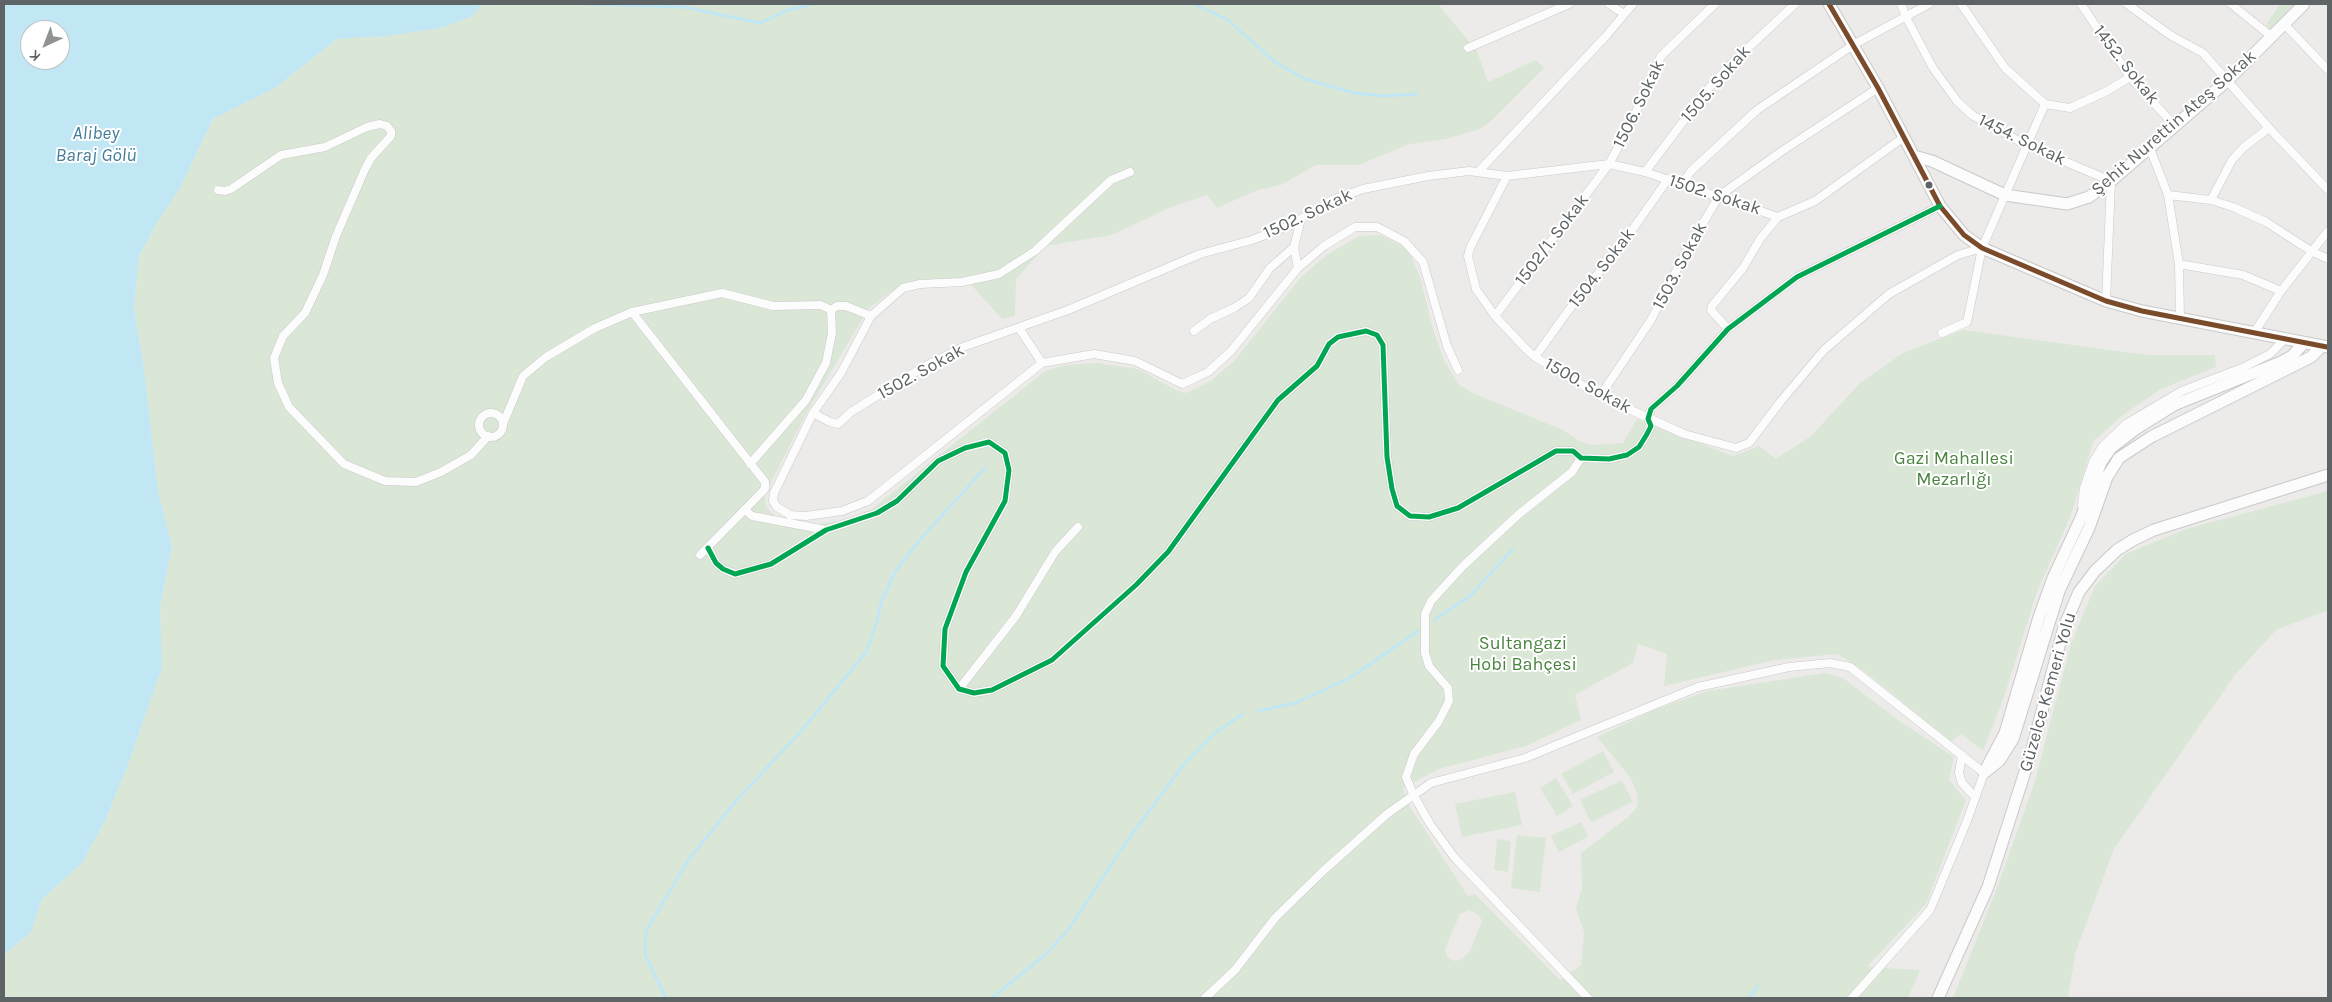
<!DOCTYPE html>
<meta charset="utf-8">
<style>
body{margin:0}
#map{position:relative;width:2332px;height:1002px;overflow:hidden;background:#edebe9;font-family:Karla,sans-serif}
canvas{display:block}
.frame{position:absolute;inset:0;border:5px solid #5e6365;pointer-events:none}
.north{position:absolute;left:20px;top:20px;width:50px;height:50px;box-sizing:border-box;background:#fff;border:1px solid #bfc1c1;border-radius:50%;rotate:223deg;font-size:14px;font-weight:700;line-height:20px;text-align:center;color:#5e6365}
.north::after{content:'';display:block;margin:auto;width:18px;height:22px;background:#909393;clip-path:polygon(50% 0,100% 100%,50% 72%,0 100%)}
</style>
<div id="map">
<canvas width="2332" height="1002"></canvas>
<div class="frame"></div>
<div class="north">K</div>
</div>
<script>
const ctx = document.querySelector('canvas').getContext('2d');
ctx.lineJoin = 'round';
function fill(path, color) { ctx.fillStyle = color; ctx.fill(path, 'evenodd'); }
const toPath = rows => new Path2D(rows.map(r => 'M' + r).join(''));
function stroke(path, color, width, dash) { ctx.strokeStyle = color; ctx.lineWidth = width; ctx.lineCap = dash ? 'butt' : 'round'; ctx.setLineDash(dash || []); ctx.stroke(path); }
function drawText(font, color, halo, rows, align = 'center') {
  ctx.font = font + ' Karla,sans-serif'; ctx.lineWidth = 4; ctx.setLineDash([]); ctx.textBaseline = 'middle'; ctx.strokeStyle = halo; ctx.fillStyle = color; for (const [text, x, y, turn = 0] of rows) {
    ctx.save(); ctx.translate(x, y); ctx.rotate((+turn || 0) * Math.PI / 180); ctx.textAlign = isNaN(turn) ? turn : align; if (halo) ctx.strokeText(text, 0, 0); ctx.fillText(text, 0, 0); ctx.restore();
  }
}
const green = toPath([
 [483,4,1438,4,1477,51,1488,82,1536,60,1544,68,1490,122,1480,129,1446,139,1410,144,1358,165,1316,165,1281,185,1258,190,1217,208,1207,195,1169,208,1112,235,1046,246,1016,279,1015,316,1002,319,965,278,903,283,869,308,807,412,765,494,766,507,775,516,793,523,810,525,845,520,872,509,1045,371,1065,365,1098,363,1138,369,1176,390,1186,393,1197,388,1212,380,1235,360,1301,277,1328,254,1359,236,1380,235,1408,249,1420,277,1434,333,1445,362,1458,384,1473,393,1563,430,1579,441,1592,445,1623,443,1637,419,1733,456,1759,446,1776,459,1811,436,1860,383,1903,353,1963,330,2147,355,2215,355,2216,367,2161,389,2123,415,2093,442,2071,515,2037,592,2004,697,1983,751,1961,734,1951,742,1868,674,1837,654,1775,660,1664,686,1667,654,1638,644,1633,663,1575,695,1581,720,1526,746,1439,769,1403,788,1410,807,1468,896,1475,894,1560,980,1581,965,1584,932,1576,909,1582,888,1581,853,1628,817,1637,807,1638,796,1630,777,1597,737,1654,710,1708,691,1824,673,1843,678,1898,720,1954,757,1949,780,1966,800,1926,904,1867,967,1920,970,1908,998,4,998,4,955,31,932,42,899,82,863,104,823,127,768,162,667,160,607,172,546,158,491,144,369,134,308,139,256,158,221,181,186,213,119,275,88,337,39,386,36,471,17],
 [1469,910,1479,915,1482,921,1470,950,1462,959,1454,961,1447,956,1445,949,1460,914],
 [2280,4,2294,4,2273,30,2266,25],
 [2328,491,2328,610,2276,630,2235,675,2114,849,2076,951,2068,998,1953,998,1997,888,2034,784,2071,644,2095,586,2126,554,2186,529],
 [1603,751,1614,772,1573,794,1561,774],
 [1556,778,1573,806,1557,816,1540,788],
 [1622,780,1633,802,1591,822,1580,800],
 [1515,792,1522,825,1462,837,1455,804],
 [1581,822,1588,837,1559,852,1551,836],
 [1517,835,1546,838,1540,892,1511,888],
 [1497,839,1511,841,1508,872,1494,870]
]);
const water = toPath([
 [4,4,483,4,471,17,440,28,386,36,337,39,275,88,213,119,181,186,158,221,139,256,134,308,144,368,158,491,172,546,160,607,162,667,127,768,104,823,82,863,42,899,31,932,4,955],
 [30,30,60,30,60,60,30,60]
]);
const stream = toPath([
 [584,4,684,7,760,23,788,10,813,4],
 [1194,4,1228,20,1275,62,1305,79,1354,93,1385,96,1417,94],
 [1434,620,1470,596,1513,549],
 [1258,711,1295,703,1350,678,1418,631],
 [666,998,645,955,646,931,689,859,736,801,803,729,866,652,875,627,882,600,896,570,925,534,985,468],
 [992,998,1046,954,1068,930,1124,845,1184,764,1215,733,1243,714],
 [1749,998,1758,986]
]);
const street = toPath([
 [1609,4,1624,14],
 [1901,4,1906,17,1933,68,1957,101,1972,115,2026,145,2111,181,2106,301],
 [1961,4,2005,68,2045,104,2070,108,2107,91,2130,77],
 [2081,4,2130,77,2174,125],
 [2127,4,2170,35,2203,53,2269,128,2328,190],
 [2231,4,2272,37],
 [2284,24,2328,70],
 [1468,48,1569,4],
 [2149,146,2168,195,2179,264,2180,318],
 [1479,171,1606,36,1633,4],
 [1130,172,1111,180,1035,251,999,274,962,282,920,284,903,288,871,316,841,373,813,413,774,493,773,501,777,507,790,515,806,516,842,511,868,501,1042,363,1094,354,1135,361,1182,384,1193,379,1208,372,1231,351,1298,268,1324,246,1355,227,1377,227,1404,241,1423,262,1447,346,1458,370],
 [1645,172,1707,90,1730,65,1795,4],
 [1507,176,1470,248,1468,256,1476,289,1495,316,1525,348,1535,357,1600,396,1684,434,1736,448,1749,443,1781,401,1824,350,1889,294,1958,255,1982,248],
 [1682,184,1691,171,1757,110,1853,45,1929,4],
 [218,190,225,191,231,189,281,155,325,147,367,127,380,124,387,126,391,131,391,136,371,158,365,169,336,236,323,275,305,313,283,336,274,358,278,383,289,407,344,464,385,481,416,482,441,472,471,455,488,436],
 [2168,195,2211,200,2233,207,2266,222,2311,251,2328,259],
 [2211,200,2232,160,2244,147,2269,128],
 [1294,247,1298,268],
 [2179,264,2243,275,2281,291],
 [831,310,837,306,846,306,871,316],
 [632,312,765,482,765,488,762,492,700,555],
 [1495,316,1609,164,1630,125,1661,56,1715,4],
 [1019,328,1042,363],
 [1728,329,1711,310,1712,306,1743,268,1760,239,1778,217],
 [1194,331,1210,319,1234,308,1249,298,1270,268,1294,247,1301,219],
 [1942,333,1967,322,1982,248,2045,104],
 [2254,333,2281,291,2328,231],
 [1535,357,1568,311,1628,236,1668,179],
 [1600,396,1651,320,1685,254,1719,196,1782,151,1878,88],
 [813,413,830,422,838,424,851,412,925,366,963,347,1068,310,1200,254,1252,240,1291,225,1332,200,1363,189,1428,176,1469,171,1507,176,1609,164,1645,172,1778,217,1815,201,1904,137],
 '479 425a12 12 0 1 1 24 0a12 12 0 1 1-24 0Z',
 [503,424,523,376,546,357,595,328,632,312,722,293,773,306,821,305,831,310,832,333,826,363,806,400,750,464],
 [2137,428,2126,424,2182,391,2242,368,2270,354,2285,339],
 [1581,458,1572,472,1519,514,1462,567,1431,601,1425,614,1425,653,1429,666,1448,688,1449,701,1439,721,1414,754,1406,777,1413,794,1430,824,1454,857,1588,998],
 [2082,505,2084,488,2093,462,2102,447,2126,424],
 [745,510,752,516,826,530],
 [708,548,716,563,723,569,735,574,771,564,826,530,877,513,897,501,938,461,965,448,989,442,1005,453,1009,470,1005,501,966,572,945,629,943,666,959,689,974,693,992,690,1052,660,1136,585,1168,552,1278,400,1317,366,1329,344,1338,337,1366,331,1377,335,1383,345,1387,457,1392,489,1397,506,1410,516,1429,517,1458,508,1556,451,1573,451,1581,458,1609,459,1627,455,1639,447,1647,434,1651,426,1648,419,1651,409,1677,386,1728,329,1797,277,1940,206],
 [959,689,1016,616,1055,552,1078,527],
 [1962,755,1959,773,1962,783,1975,797],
 [1205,998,1235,970,1275,918,1322,872,1387,814,1431,783,1525,758,1698,687,1789,667,1830,663,1850,667,1984,773,1967,821,1930,910,1852,998]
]);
const secondary = toPath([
 [1829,4,1878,88,1940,206,1964,235,1982,248,2106,301,2142,311,2328,347],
 [1914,156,1932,161,2005,195,2067,204,2089,197,2111,181,2228,80,2304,4],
 [1987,767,2005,733,2039,617,2053,578,2081,518,2101,462,2111,448,2137,428,2174,405,2281,362,2292,356,2304,343],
 [1984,773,1999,761,2013,739,2059,591,2089,528,2107,477,2119,458,2151,437,2311,357,2322,346],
 [1938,998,1988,887,2031,753,2064,627,2079,592,2095,571,2117,550,2133,540,2154,530,2328,475]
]);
const bus1 = toPath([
 [1829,4,1878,88,1940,206,1964,235,1982,248,2106,301,2142,311,2327,347]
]);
const bus2 = toPath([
 [708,548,716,563,723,569,735,574,771,564,826,530,877,513,897,501,938,461,965,448,989,442,1005,453,1009,470,1005,501,966,572,945,629,943,666,959,689,974,693,992,690,1052,660,1136,585,1168,552,1278,400,1317,366,1329,344,1338,337,1366,331,1377,335,1383,345,1387,457,1392,489,1397,506,1410,516,1429,517,1458,508,1556,451,1573,451,1581,458,1609,459,1627,455,1639,447,1647,434,1651,426,1648,419,1651,409,1677,386,1728,329,1797,277,1940,206]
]);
const markers = [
 [1929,185,4.5,"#5e6365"]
];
const streetNames = [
 ["1452. Sokak",2126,65,52],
 ["1505. Sokak",1716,84,-49],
 ["1506. Sokak",1639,104,-64],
 ["Şehit Nurettin Ateş Sokak",2174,123,-41],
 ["1454. Sokak",2022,140,26],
 ["1502. Sokak",1715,195,18],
 ["1502. Sokak",1308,214,-25],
 ["1502/1. Sokak",1552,240,-53],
 ["1503. Sokak",1680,266,-62],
 ["1504. Sokak",1602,268,-52],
 ["1502. Sokak",921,372,-29],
 ["1500. Sokak",1588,386,29],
 ["Güzelce Kemeri Yolu",2048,692,-74]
];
const parkNames = [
 ["Gazi Mahallesi",1954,459],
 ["Mezarlığı",1954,480],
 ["Sultangazi",1523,644],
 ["Hobi Bahçesi",1523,665]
];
const waterNames = [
 ["Alibey",96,134],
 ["Baraj Gölü",96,156]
];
fill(green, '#dae7d6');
fill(water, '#c1e7f4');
stroke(stream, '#c1e7f4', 3);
stroke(street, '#cac9c8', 9);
stroke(secondary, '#c9c9c9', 13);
stroke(street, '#fcfcfc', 8);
stroke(secondary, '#fcfcfc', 11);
stroke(bus1, '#7a4b2a', 5);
stroke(bus2, '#00a651', 5);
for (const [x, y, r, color] of markers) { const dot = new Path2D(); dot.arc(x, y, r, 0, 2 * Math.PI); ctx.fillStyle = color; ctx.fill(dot); stroke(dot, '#fff', 2); }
drawText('18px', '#5e6365', '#fff', streetNames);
drawText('18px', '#48843e', '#fff', parkNames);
drawText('italic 19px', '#457d98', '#fff', waterNames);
</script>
